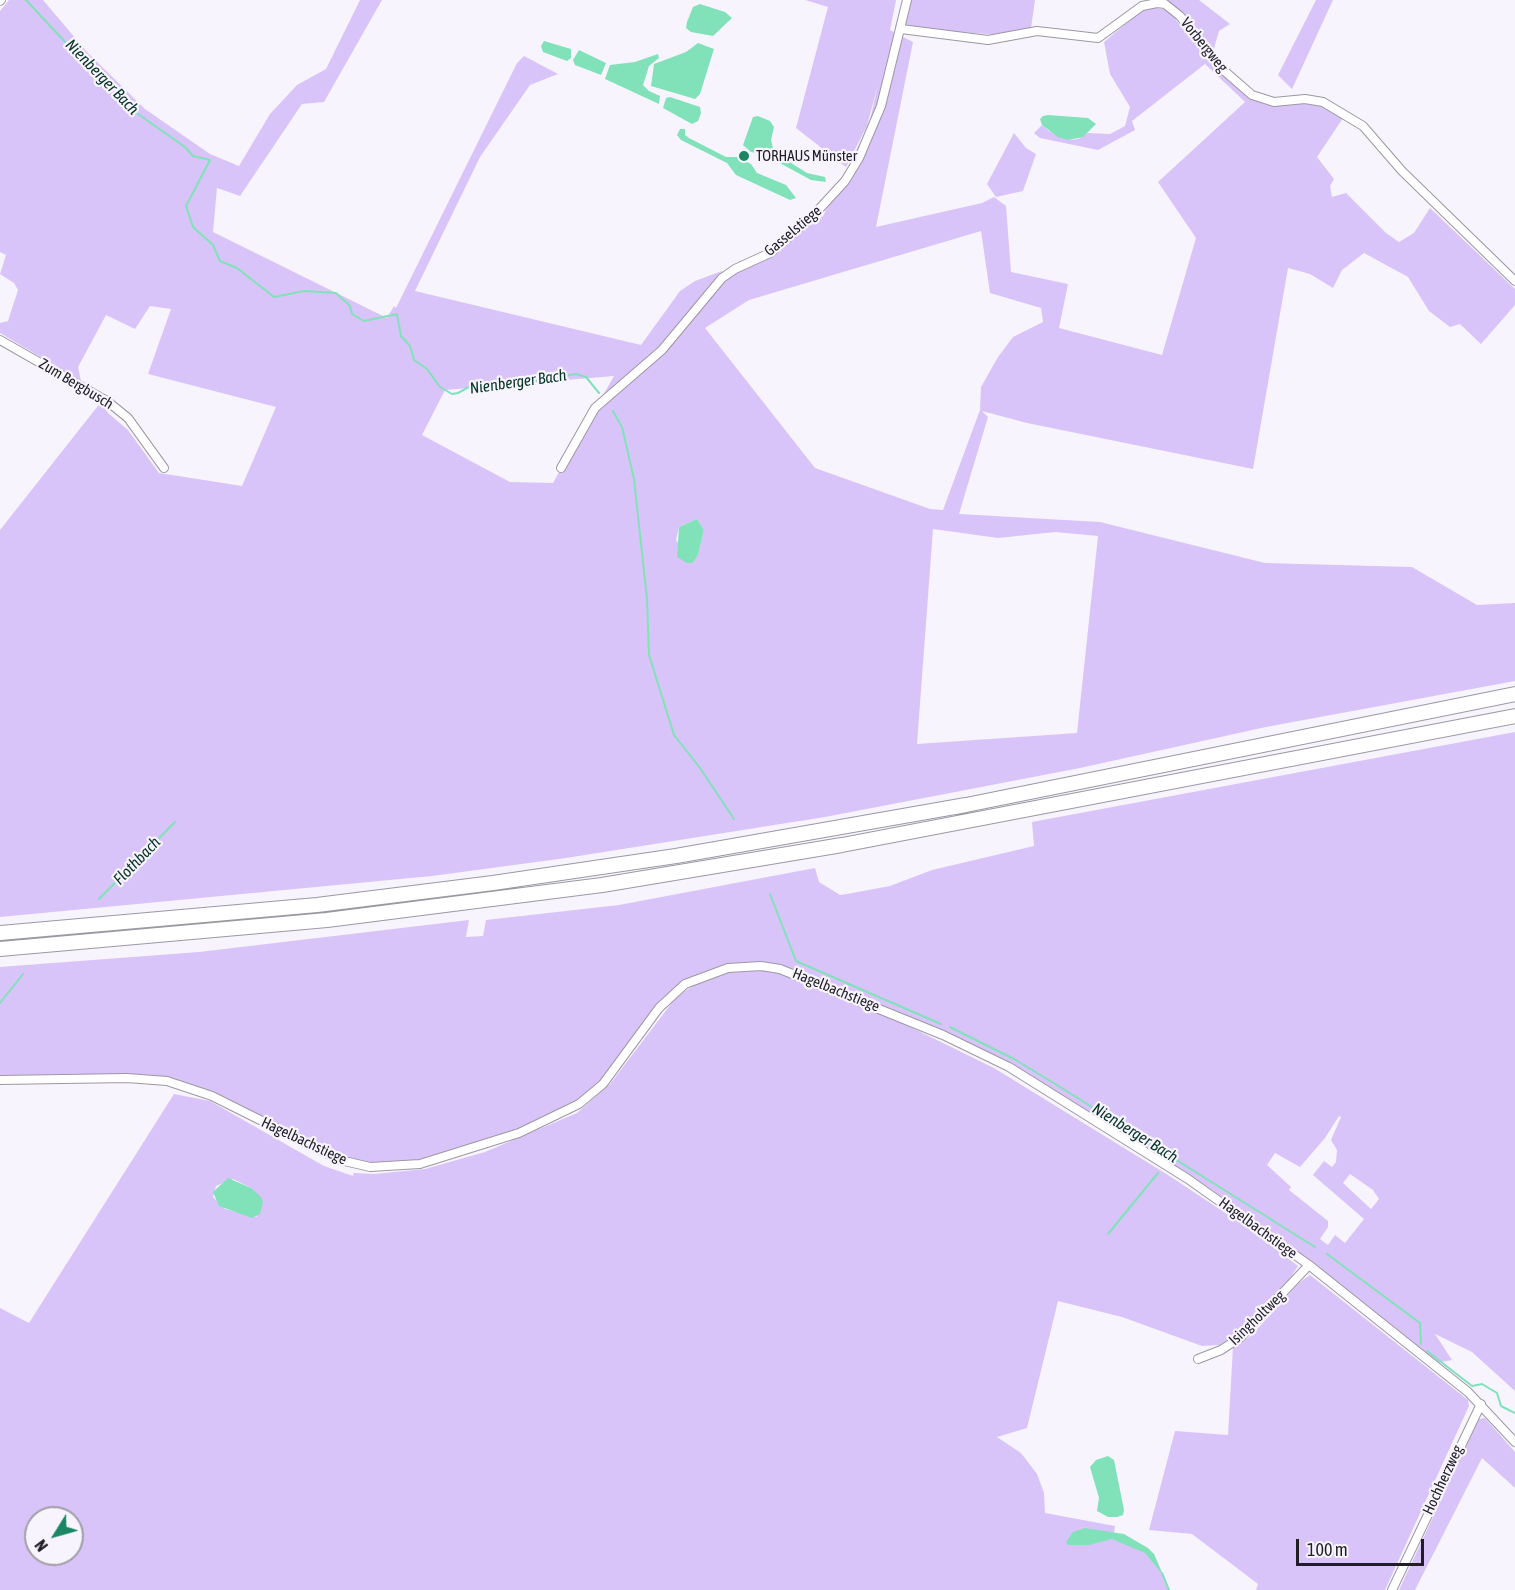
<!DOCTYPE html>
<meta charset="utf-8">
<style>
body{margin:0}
#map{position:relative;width:1515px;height:1590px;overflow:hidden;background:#f7f4fd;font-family:"Asap Condensed",sans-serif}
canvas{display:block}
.north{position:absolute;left:24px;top:1506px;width:60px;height:60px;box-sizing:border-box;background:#f7f4fd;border:2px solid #a19fa6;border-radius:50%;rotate:233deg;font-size:16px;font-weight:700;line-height:24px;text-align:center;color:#211f23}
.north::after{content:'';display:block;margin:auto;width:21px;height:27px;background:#1a8663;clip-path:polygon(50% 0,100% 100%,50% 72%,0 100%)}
.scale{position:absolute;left:1296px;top:1539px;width:128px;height:27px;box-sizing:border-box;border:3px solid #211f23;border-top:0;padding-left:8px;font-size:18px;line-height:21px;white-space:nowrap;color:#211f23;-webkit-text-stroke:4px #f7f4fd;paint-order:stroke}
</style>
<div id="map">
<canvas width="1515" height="1590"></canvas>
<div class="north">N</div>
<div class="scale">100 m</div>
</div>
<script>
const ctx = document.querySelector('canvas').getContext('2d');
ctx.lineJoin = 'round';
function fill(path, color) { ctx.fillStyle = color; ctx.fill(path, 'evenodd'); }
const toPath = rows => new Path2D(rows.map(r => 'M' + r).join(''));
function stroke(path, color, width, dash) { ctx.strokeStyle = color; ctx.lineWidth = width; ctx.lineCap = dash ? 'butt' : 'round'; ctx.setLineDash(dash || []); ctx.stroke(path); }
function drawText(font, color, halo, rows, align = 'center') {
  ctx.font = font + ' "Asap Condensed",sans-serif'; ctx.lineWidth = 4.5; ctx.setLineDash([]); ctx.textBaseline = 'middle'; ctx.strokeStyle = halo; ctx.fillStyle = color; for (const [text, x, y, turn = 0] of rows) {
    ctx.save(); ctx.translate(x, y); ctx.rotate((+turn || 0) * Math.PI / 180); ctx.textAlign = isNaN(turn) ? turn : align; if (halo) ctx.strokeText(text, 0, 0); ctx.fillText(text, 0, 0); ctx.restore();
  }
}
const green = toPath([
 [9,0,43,0,88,53,145,109,210,154,239,166,270,114,297,85,326,69,360,0,382,0,324,102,302,104,240,196,217,188,213,232,387,318,394,306,396,308,517,63,524,56,558,74,530,85,480,157,415,291,641,345,680,291,695,281,722,271,724,278,766,259,823,216,869,125,878,84,867,126,846,167,796,128,828,7,805,0,896,0,890,30,913,42,876,227,982,203,994,197,1006,206,1011,272,1068,284,1059,328,1162,355,1196,238,1158,182,1245,102,1205,64,1132,121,1135,130,1098,150,1040,138,1034,133,1042,125,1049,131,1068,140,1078,139,1088,133,1110,134,1125,126,1130,107,1110,74,1104,42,1141,11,1151,7,1168,10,1206,57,1249,97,1268,105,1308,103,1321,106,1343,118,1317,157,1334,179,1330,186,1332,197,1346,193,1386,233,1399,242,1414,233,1430,208,1515,289,1515,305,1481,344,1460,324,1450,327,1429,311,1408,277,1364,253,1342,270,1333,288,1310,274,1288,268,1253,469,1027,423,982,411,988,417,959,514,1100,522,1265,563,1412,567,1477,605,1515,603,1515,681,1266,727,1080,768,825,817,566,858,432,876,0,917,0,530,101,402,108,413,128,430,159,473,242,486,276,407,148,374,171,309,150,306,135,329,106,315,78,367,81,381,0,333,0,323,8,321,18,290,14,283,0,274,6,255,0,252,0,11],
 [981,231,990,293,1041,308,1043,322,1013,337,998,357,981,387,980,410,943,510,930,509,815,468,705,328,749,300],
 [614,376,553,483,510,482,422,435,445,390],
 [697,519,704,530,698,555,693,563,676,540,679,527],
 [933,529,998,538,1055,532,1098,536,1077,733,917,744],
 [903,0,1035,0,1031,28,1000,35,895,27],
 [1164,0,1199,0,1230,24,1219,31,1213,52],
 [1316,0,1333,0,1292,89,1278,75],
 [1014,133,1026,148,1036,154,1023,191,996,197,987,184],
 [1515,732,1515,1391,1472,1352,1435,1334,1452,1360,1436,1363,1317,1266,1212,1190,1026,1073,985,1051,780,969,728,968,673,993,611,1075,566,1113,419,1164,352,1164,212,1096,167,1081,0,1080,0,967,199,952,469,920,466,937,483,936,486,920,619,905,815,868,819,882,840,895,847,894,890,886,932,870,1034,846,1032,822],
 [1339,1116,1341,1117,1331,1140,1337,1150,1336,1162,1332,1167,1324,1161,1313,1175,1364,1219,1345,1243,1335,1235,1328,1245,1320,1239,1328,1227,1328,1221,1289,1190,1291,1187,1267,1165,1275,1153,1300,1167,1325,1138],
 [1350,1174,1373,1190,1379,1199,1371,1209,1343,1183],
 [736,970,774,971,847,996,994,1068,1168,1175,1245,1226,1298,1266,1291,1277,1244,1329,1219,1345,1202,1346,1122,1317,1058,1301,1027,1428,997,1437,1021,1453,1037,1474,1044,1493,1045,1513,1115,1526,1114,1533,1154,1554,1169,1590,0,1590,0,1308,29,1323,174,1094,210,1101,324,1166,353,1176,354,1173,374,1174,425,1169,485,1152,577,1113,610,1084,677,996,703,980],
 [233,1179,251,1188,257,1217,225,1209,213,1197,216,1186],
 [36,1518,72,1518,72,1554,36,1554],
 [1310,1275,1468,1400,1469,1406,1385,1590,1256,1590,1258,1584,1192,1534,1149,1530,1175,1431,1228,1435,1233,1347,1251,1336,1299,1283],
 [1485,1418,1515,1452,1515,1488,1482,1458,1415,1590,1399,1590,1479,1419]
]);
const water = toPath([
 [700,4,725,12,732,18,713,36,691,32,686,28,687,22,693,7],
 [544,41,571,49,571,58,567,61,543,52,541,46],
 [698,43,714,49,700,94,695,99,651,86,654,64,686,52],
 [579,50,606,63,601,75,575,65,573,60],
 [658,54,659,58,649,66,643,85,649,91,660,96,659,104,605,79,610,65,635,62],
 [670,97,700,107,701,113,698,121,692,124,663,108,666,98],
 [1048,115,1088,118,1096,124,1083,137,1068,140,1058,137,1042,125,1040,119,1043,116],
 [758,116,770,121,774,127,771,140,774,152,807,173,825,177,826,182,811,180,765,155,751,152,743,145,753,117],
 [680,129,685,129,685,135,689,138,726,157,738,157,751,164,757,173,786,185,796,198,790,200,736,175,727,163,681,140,677,135],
 [697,519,704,530,698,555,693,563,687,563,677,557,679,527],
 [228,1178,251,1188,261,1197,263,1202,260,1214,252,1218,219,1206,213,1192],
 [1108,1456,1114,1460,1124,1510,1123,1515,1117,1517,1108,1517,1097,1511,1099,1498,1090,1467,1096,1460],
 [1085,1528,1124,1534,1148,1548,1154,1554,1163,1575,1145,1553,1112,1539,1089,1545,1068,1545,1066,1542,1073,1532]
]);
const stream = toPath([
 [26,0,81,59,121,94,124,104,185,147,193,156,210,160,186,206,193,227,213,245,220,261,237,268,274,297,304,291,336,293,350,306,352,314,364,321,397,314,401,336,410,346,414,360,427,369,440,387,452,394,458,393,469,387,504,386,516,379,532,381,576,374,586,377,599,393],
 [613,411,622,427,634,479,647,599,649,655,674,735,700,768,734,819],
 [770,894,796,961,941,1024],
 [99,899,175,822],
 [0,1003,23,974],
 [950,1027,1014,1059,1057,1085,1315,1247],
 [1108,1234,1158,1173],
 [1327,1254,1420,1323,1421,1344],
 [1427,1351,1472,1386,1482,1384,1497,1393,1501,1406,1515,1413],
 [1162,1573,1169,1590]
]);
const minor = toPath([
 [0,1,1,0],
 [901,29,988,40,1037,31,1098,38,1142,6,1157,3,1165,4,1180,16,1221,68,1252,95,1274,102,1305,99,1323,102,1363,126,1402,171,1515,281],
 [0,340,107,401,128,418,164,468],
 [561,468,595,408,662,350,722,278,735,269,770,253,810,219,845,181,859,158,881,106,907,0],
 [0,1080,127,1078,167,1081,212,1096,340,1160,370,1167,420,1164,519,1133,579,1104,603,1084,659,1008,685,984,728,968,761,966,780,969,943,1035,1009,1067,1188,1179,1309,1265,1468,1392,1515,1442],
 [1198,1359,1221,1350,1241,1337,1309,1265],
 [1392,1590,1481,1404]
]);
const motorway = toPath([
 [0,933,317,905,493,883,676,856,966,805,1515,694],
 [0,949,327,920,602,885,842,845,1515,716]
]);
const markers = [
 [744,156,6,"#1a8663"]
];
const streetNames = [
 ["Vorbergweg",1204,45,51],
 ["Gasselstiege",793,231,-40],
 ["Zum Bergbusch",76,384,31],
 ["Hagelbachstiege",836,990,22],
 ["Hagelbachstiege",304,1141,25],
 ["Hagelbachstiege",1258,1228,36],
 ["Isingholtweg",1257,1318,-44],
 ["Hochherzweg",1443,1480,-65]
];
const poiNames = [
 ["TORHAUS Münster",756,156]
];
const waterNames = [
 ["Nienberger Bach",102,77,46],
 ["Nienberger Bach",518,382,-8],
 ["Flothbach",137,861,-46],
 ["Nienberger Bach",1135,1133,32]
];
fill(green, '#d9c4f9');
fill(water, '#81e2ba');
stroke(stream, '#81e2ba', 2);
stroke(minor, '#9c98a3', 10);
stroke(motorway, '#9c98a3', 16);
stroke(minor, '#fff', 8);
stroke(motorway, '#fff', 14);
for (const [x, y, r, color] of markers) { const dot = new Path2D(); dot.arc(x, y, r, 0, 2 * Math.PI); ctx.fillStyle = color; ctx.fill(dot); stroke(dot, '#f7f4fd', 2); }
drawText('15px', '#211f23', '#f7f4fd', streetNames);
drawText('15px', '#211f23', '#f7f4fd', poiNames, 'left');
drawText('italic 16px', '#063424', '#f7f4fd', waterNames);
</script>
